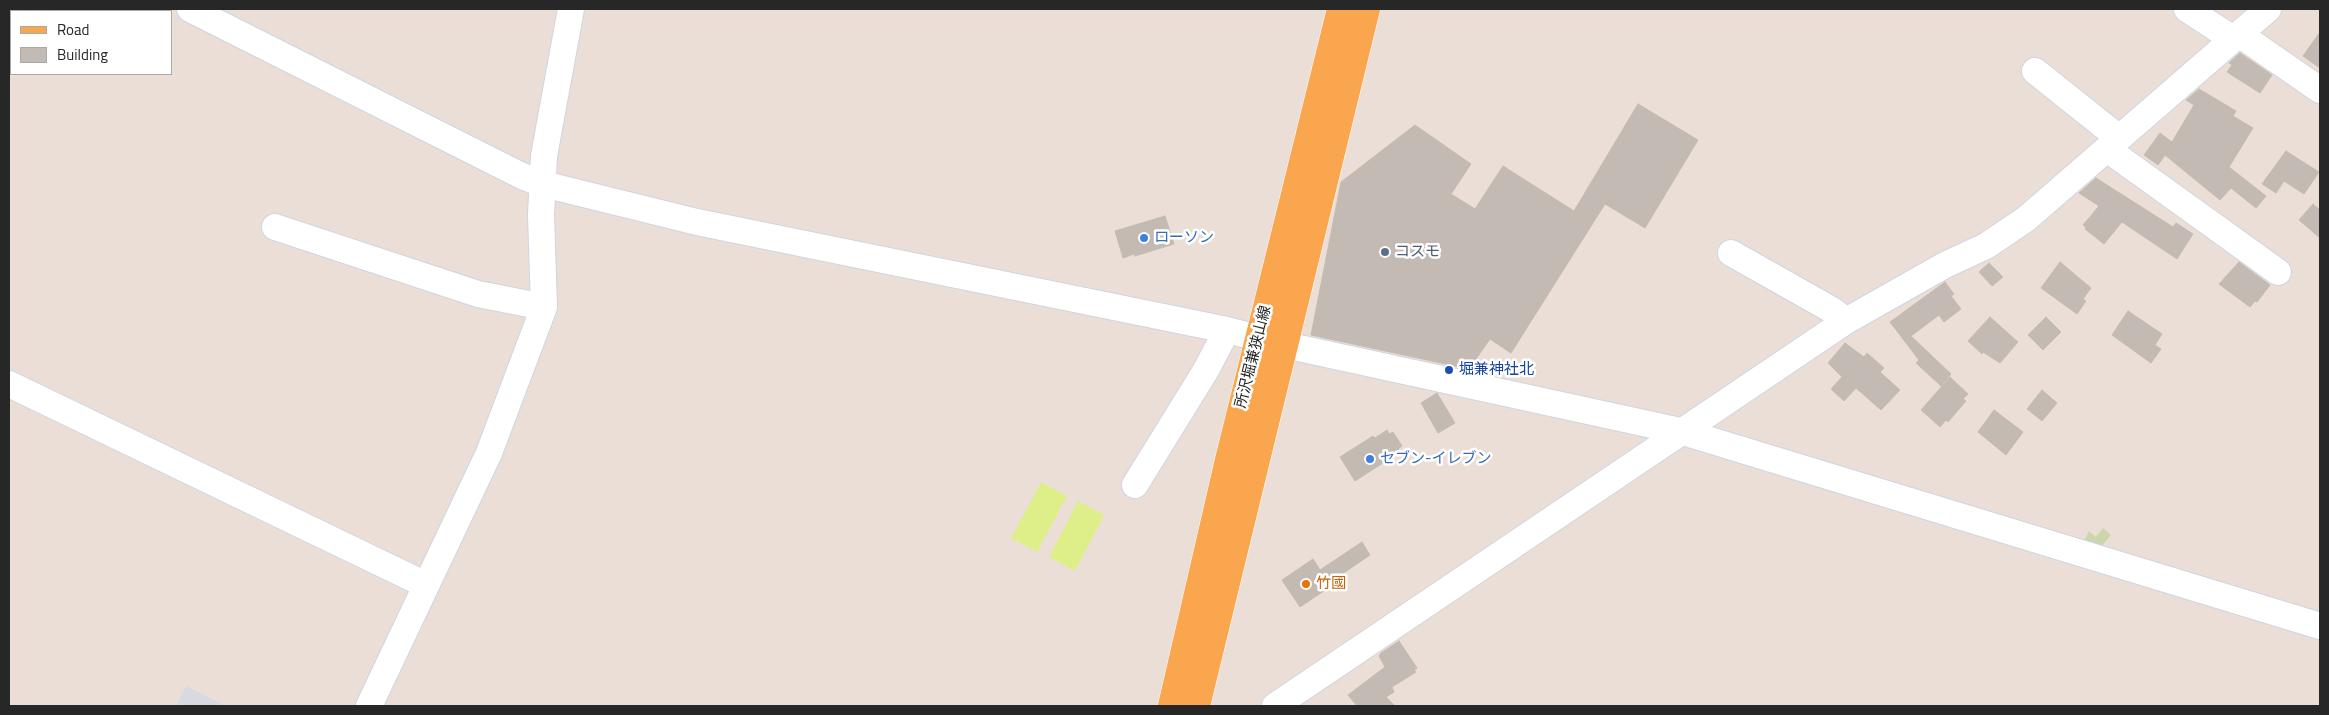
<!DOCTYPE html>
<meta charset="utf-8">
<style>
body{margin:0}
#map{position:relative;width:2329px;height:715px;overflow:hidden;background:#ebded7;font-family:"Titillium Web",sans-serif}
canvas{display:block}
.frame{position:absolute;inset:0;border:10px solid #272727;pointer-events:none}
.legend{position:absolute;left:10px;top:10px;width:162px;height:65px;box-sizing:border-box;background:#fff;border:1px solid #a9a9a9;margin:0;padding:6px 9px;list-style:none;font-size:15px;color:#272727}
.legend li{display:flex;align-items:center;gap:10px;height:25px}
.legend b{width:25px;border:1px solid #a9a9a9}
</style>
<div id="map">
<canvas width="2329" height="715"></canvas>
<div class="frame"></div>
<ul class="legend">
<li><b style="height:6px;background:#faa64e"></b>Road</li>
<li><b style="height:14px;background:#c2bab3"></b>Building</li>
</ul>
</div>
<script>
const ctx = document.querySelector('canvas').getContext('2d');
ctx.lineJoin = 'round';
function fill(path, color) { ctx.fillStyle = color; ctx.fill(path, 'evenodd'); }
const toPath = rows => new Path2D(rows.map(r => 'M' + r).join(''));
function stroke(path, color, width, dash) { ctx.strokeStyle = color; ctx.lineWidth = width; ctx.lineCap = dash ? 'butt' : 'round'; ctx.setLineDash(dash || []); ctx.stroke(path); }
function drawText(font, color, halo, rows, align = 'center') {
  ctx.font = font + ' "Titillium Web","Noto Sans JP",sans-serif'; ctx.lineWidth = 5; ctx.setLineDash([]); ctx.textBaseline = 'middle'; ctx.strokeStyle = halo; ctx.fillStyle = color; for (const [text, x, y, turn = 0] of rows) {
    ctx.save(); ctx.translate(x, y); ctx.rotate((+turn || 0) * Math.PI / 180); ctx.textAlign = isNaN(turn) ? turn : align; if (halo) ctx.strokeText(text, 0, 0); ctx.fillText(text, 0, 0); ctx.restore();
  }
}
const industrial = toPath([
 [186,686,226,706,176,706]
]);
const cemetery = toPath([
 [2103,528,2111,535,2100,548,2083,543,2089,531,2096,537]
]);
const pitch = toPath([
 [1041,482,1067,496,1037,552,1011,538],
 [1078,501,1104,515,1075,571,1049,557]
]);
const building = toPath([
 [2320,32,2320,68,2303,56,2320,32],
 [2240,53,2272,75,2260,93,2227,72,2232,65,2229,63,2240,53],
 [2199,89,2236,111,2233,116,2253,128,2229,167,2266,196,2256,208,2231,188,2220,200,2165,155,2158,165,2144,155,2160,133,2172,142,2194,105,2186,100,2199,89],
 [1638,104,1698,140,1645,228,1605,204,1511,353,1490,339,1469,369,1311,335,1341,182,1415,125,1471,164,1451,194,1475,209,1503,166,1574,211,1638,104],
 [2286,151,2319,172,2304,194,2284,181,2276,193,2262,184,2286,151],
 [2096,178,2173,227,2176,223,2193,234,2177,259,2122,222,2104,244,2085,229,2086,227,2083,225,2099,206,2079,193,2096,178],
 [2313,204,2320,210,2320,238,2299,220,2313,204],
 [1165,216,1174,244,1135,256,1134,254,1123,258,1115,231,1165,216],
 [2060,262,2091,288,2083,299,2086,301,2077,314,2041,288,2060,262],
 [2239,262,2270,285,2257,302,2255,301,2250,307,2219,284,2239,262],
 [1989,263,2003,277,1992,286,1979,272,1989,263],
 [1945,282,1954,294,1951,296,1961,309,1944,322,1939,315,1911,336,1951,374,1941,386,1916,363,1919,360,1890,322,1945,282],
 [2128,311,2162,334,2155,345,2161,349,2151,363,2112,335,2128,311],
 [1990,317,2018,342,2000,363,1983,352,1982,354,1968,341,1990,317],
 [2046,317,2061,332,2043,350,2028,335,2046,317],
 [1845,343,1864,357,1867,353,1884,368,1880,372,1900,390,1881,410,1856,388,1844,401,1831,389,1842,377,1828,363,1845,343],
 [1950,377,1968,394,1963,399,1966,401,1948,422,1946,420,1940,427,1921,410,1950,377],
 [2042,390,2057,403,2042,421,2027,409,2042,390],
 [1437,393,1455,423,1438,433,1421,403,1437,393],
 [1994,410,2023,432,2006,455,1978,432,1994,410],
 [1387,430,1389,434,1393,432,1402,446,1398,449,1400,452,1355,481,1340,457,1373,436,1375,438,1387,430],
 [1362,542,1370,555,1329,583,1331,586,1300,607,1282,580,1313,559,1320,570,1362,542],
 [1399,641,1417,668,1414,670,1416,672,1392,687,1394,692,1386,697,1395,706,1357,706,1348,695,1385,667,1379,656,1381,653,1399,641]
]);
const minor = toPath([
 [190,9,522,176,543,184,697,222,1227,330,1285,345,1680,431,2320,626],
 [2187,9,2233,39],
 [2239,34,2320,90],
 [2035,71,2119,138],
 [2107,149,2278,272],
 [275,227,478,294,544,307],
 [1731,253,1832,310,1846,321],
 [9,384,426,585],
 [1135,485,1206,370,1227,330],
 [369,706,489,453,544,307,541,215,544,156,571,9],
 [1275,706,1846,321,1945,265,1986,246,2026,219,2268,9]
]);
const major = toPath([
 [1172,706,1229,460,1341,9],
 [1196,706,1366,9]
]);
const markers = [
 [1144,238,5,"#3f7fe0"],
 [1385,252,5,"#5c6f8a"],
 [1449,370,5,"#1a4fb4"],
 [1370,459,5,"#3f7fe0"],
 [1306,584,5,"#e8710a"]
];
const shopNames = [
 ["ローソン",1154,238],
 ["セブン-イレブン",1380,459]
];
const serviceNames = [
 ["コスモ",1395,252]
];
const streetNames = [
 ["所沢堀兼狭山線",1254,357,-76]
];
const transitNames = [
 ["堀兼神社北",1459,370]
];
const foodNames = [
 ["竹國",1316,584]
];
fill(industrial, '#d9d9e3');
fill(cemetery, '#ccd6ad');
fill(pitch, '#deef8a');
fill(building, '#c2bab3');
stroke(building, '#c6bab1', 1);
stroke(minor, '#cdd6e2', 28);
stroke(major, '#fff', 29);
stroke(minor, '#fff', 26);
stroke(major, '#faa64e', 28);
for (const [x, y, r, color] of markers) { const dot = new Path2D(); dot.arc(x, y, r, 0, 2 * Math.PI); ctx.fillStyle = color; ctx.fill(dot); stroke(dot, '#fff', 2); }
drawText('15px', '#366cbe', '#fff', shopNames, 'left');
drawText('15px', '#4e5e75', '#fff', serviceNames, 'left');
drawText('15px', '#272727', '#fff', streetNames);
drawText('15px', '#164399', '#fff', transitNames, 'left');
drawText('15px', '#c56008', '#fff', foodNames, 'left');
</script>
